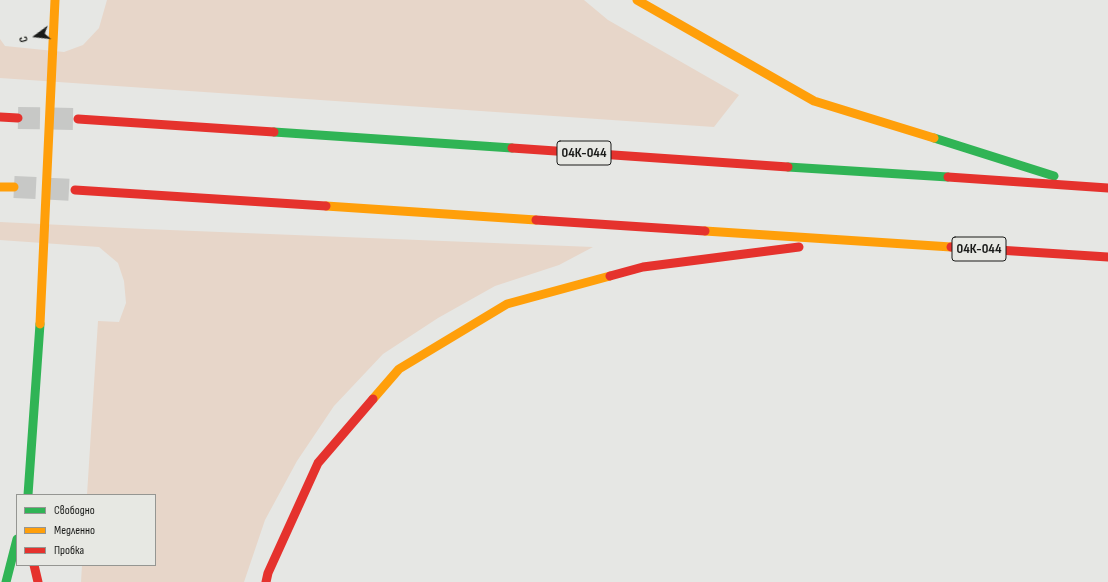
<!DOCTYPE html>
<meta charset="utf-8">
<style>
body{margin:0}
#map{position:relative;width:1108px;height:582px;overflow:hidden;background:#e6e7e4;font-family:"Sofia Sans Condensed",sans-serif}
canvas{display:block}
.legend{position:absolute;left:16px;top:494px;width:140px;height:72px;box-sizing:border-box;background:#e7e8e3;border:1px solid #959692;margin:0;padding:5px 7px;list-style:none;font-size:12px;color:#1a1b19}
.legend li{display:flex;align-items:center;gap:8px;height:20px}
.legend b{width:20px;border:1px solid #959692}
.north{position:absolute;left:16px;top:16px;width:40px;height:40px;-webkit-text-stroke:3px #e7e8e3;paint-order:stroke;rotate:255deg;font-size:11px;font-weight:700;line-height:16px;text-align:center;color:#1a1b19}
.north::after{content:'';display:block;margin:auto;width:14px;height:18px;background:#1a1b19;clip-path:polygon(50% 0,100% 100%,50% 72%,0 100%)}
</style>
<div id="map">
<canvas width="1108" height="582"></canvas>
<ul class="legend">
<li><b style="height:5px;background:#30b455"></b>Свободно</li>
<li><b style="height:5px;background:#ff9f0a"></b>Медленно</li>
<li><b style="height:5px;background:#e5322d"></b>Пробка</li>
</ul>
<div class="north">С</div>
</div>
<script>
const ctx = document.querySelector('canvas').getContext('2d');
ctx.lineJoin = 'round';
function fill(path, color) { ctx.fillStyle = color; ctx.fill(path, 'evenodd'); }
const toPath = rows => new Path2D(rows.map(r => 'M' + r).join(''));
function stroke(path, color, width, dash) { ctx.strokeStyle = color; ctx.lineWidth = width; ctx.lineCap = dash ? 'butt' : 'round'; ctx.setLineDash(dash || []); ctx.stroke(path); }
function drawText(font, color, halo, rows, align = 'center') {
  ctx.font = font + ' "Sofia Sans Condensed",sans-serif'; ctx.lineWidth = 3.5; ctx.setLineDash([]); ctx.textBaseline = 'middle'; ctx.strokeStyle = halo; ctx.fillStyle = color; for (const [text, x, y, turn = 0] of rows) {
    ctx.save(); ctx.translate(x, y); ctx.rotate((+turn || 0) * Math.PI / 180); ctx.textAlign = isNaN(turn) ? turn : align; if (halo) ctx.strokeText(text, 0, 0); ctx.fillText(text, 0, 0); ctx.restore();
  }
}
const green = toPath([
 [107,0,584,0,608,20,739,95,714,127,0,78,0,39,5,46,64,52,83,45,99,28],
 [0,222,145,229,593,247,559,265,495,286,438,318,383,354,334,406,297,461,265,520,244,582,81,582,82,565,155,565,155,495,87,495,98,321,119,322,126,303,124,281,118,263,99,247,0,240]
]);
const primaryTunnel = toPath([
 [18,118,78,119],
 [14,187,75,190]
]);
const fast = toPath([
 [274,132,512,148],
 [934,138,1054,176],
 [788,167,948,177],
 [28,495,40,324],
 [6,582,17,539]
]);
const slow = toPath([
 [637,0,814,101,934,138],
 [0,187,14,187],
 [326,206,536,220],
 [705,231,951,247],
 [373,399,399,369,507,304,610,276]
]);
const jam = toPath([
 [0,117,18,118],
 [78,119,274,132],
 [512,148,788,167],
 [948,177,1108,188],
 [75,190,326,206],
 [536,220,705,231],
 [951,247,1108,257],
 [610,276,643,267,799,247],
 [34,565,38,582],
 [266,582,268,573,318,463,373,399]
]);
const slowBridge = toPath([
 [40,324,55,0]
]);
const shields = [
 [584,153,54],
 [979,249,54]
];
const shieldNames = [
 ["04К-044",584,153],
 ["04К-044",979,249]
];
fill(green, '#e7d6c9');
stroke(primaryTunnel, '#c7c8c6', 22, [22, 11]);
stroke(fast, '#30b455', 9);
stroke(slow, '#ff9f0a', 9);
stroke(jam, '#e5322d', 9);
stroke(slowBridge, '#ff9f0a', 9);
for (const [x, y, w] of shields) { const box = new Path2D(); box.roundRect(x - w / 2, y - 12, w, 24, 3); ctx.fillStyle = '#e7e8e3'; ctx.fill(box); stroke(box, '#1a1b19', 1); }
drawText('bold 14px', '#1a1b19', null, shieldNames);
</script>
